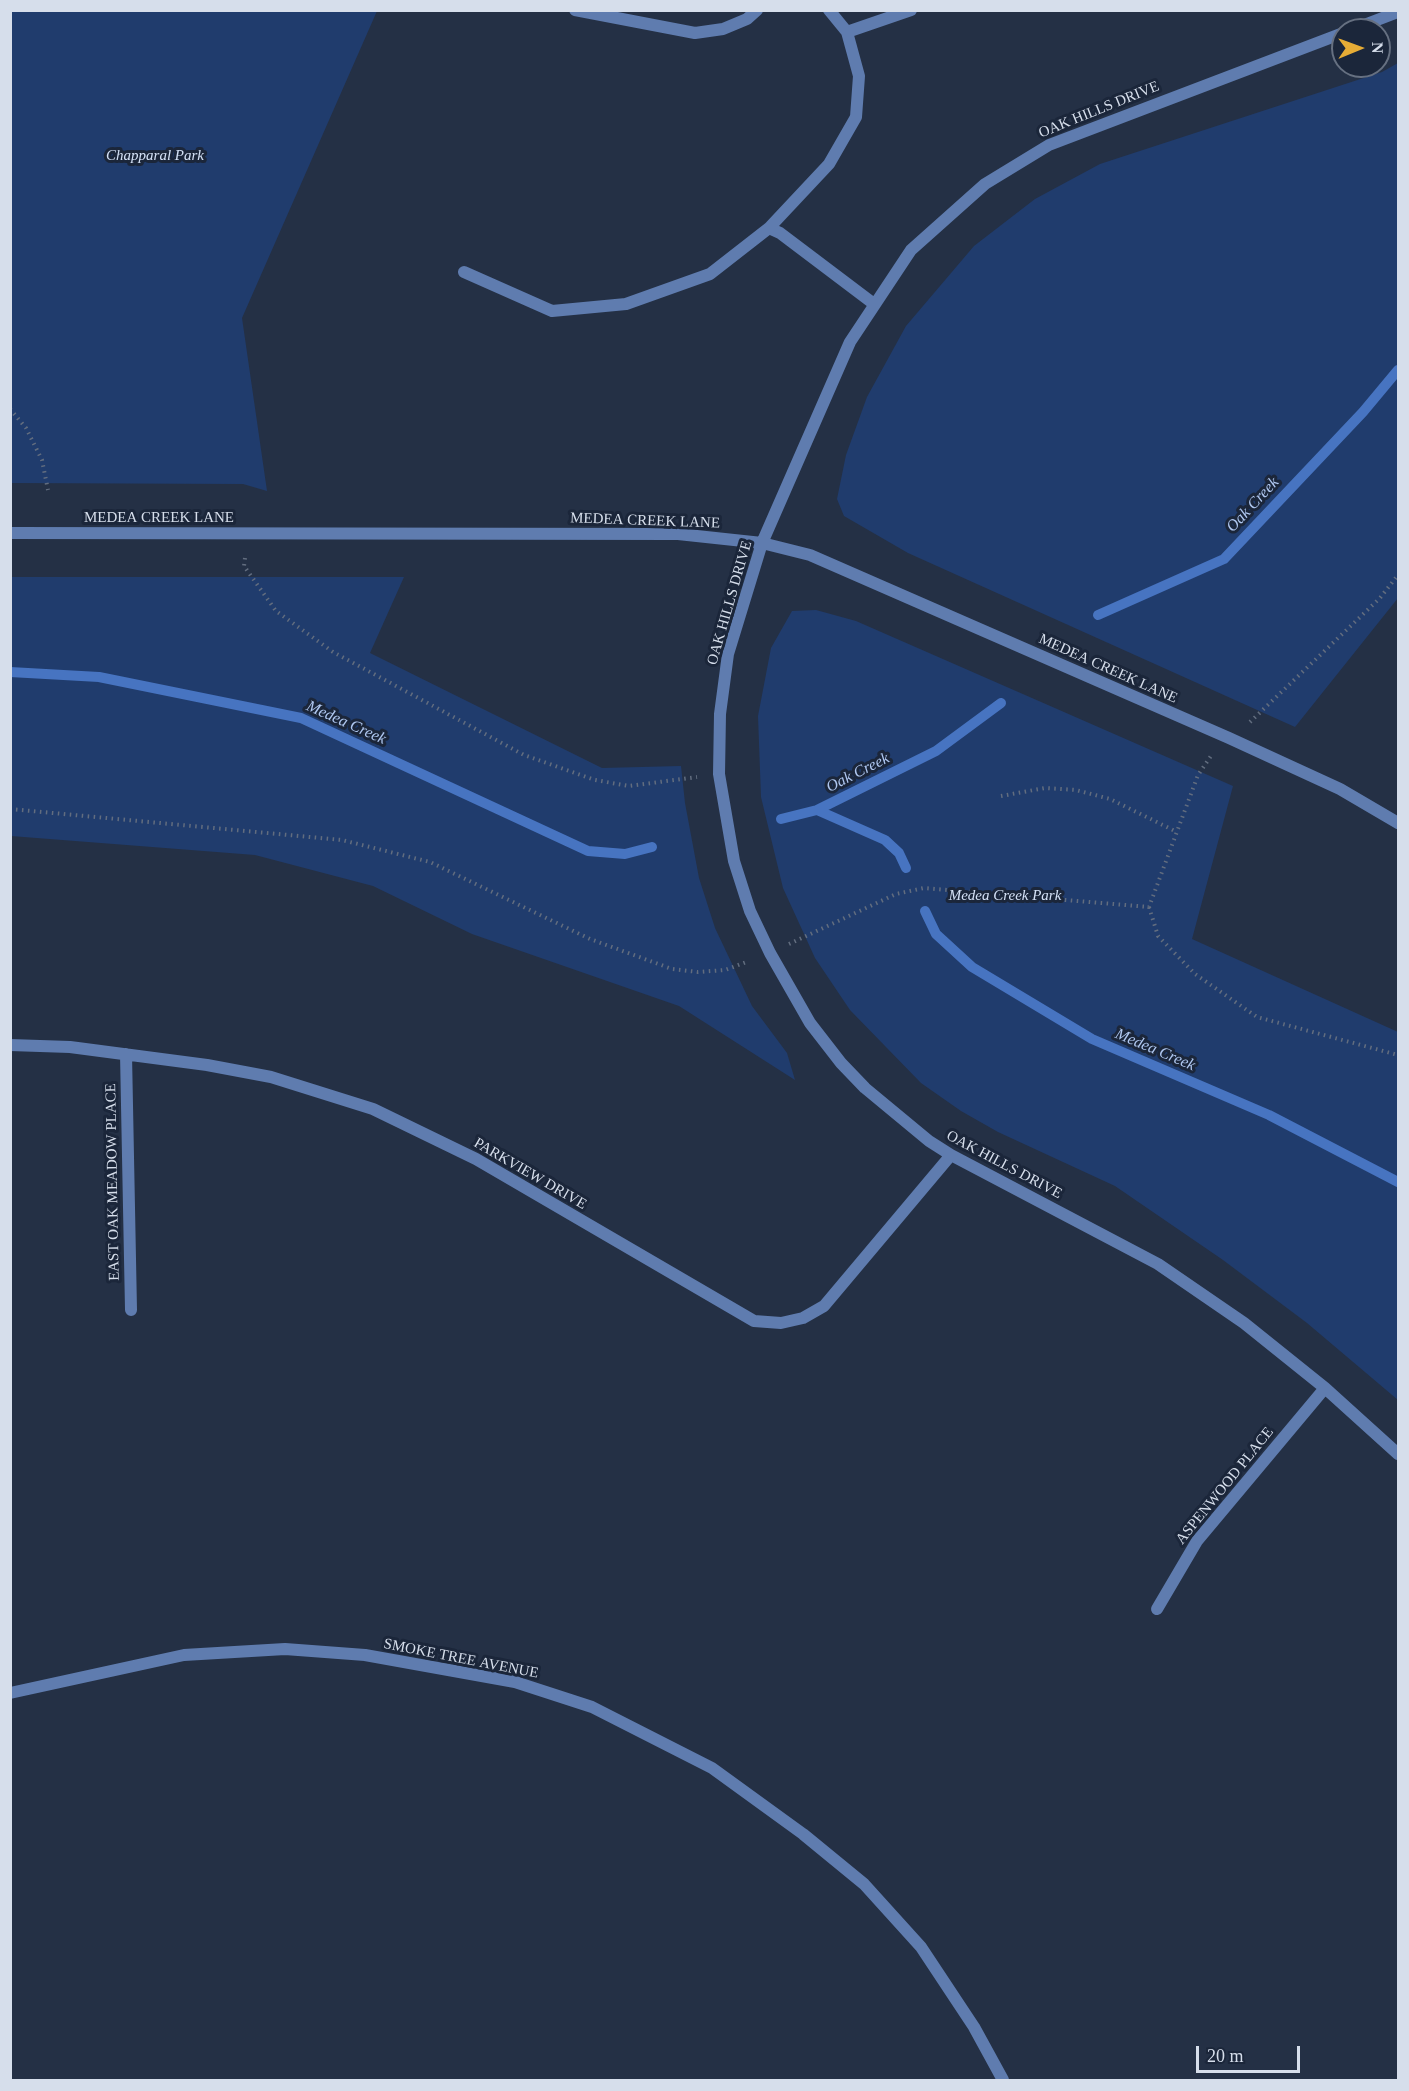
<!DOCTYPE html>
<style>
body{margin:0}
#map{position:relative;width:1409px;height:2091px;overflow:hidden;background:#243045;font-family:"Times New Roman",serif}
canvas{display:block}
.frame{position:absolute;inset:0;border:12px solid #d6deeb;pointer-events:none}
.north{position:absolute;left:1331px;top:18px;width:60px;height:60px;box-sizing:border-box;background:#1b263a;border:2px solid #667081;border-radius:50%;rotate:89deg;font-size:16px;font-weight:700;line-height:24px;text-align:center;color:#d6deeb}
.north::after{content:'';display:block;margin:auto;width:21px;height:27px;background:#e6ac36;clip-path:polygon(50% 0,100% 100%,50% 72%,0 100%)}
.scale{position:absolute;left:1196px;top:2046px;width:104px;height:27px;box-sizing:border-box;border:3px solid #d6deeb;border-top:0;padding-left:8px;font-size:18px;line-height:21px;white-space:nowrap;color:#d6deeb;-webkit-text-stroke:4px #1b263a;paint-order:stroke}
</style>
<div id="map">
<canvas width="1409" height="2091"></canvas>
<div class="frame"></div>
<div class="north">N</div>
<div class="scale">20 m</div>
</div>
<script>
const ctx = document.querySelector('canvas').getContext('2d');
ctx.lineJoin = 'round';
function fill(path, color) { ctx.fillStyle = color; ctx.fill(path, 'evenodd'); }
const toPath = rows => new Path2D(rows.map(r => 'M' + r).join(''));
function stroke(path, color, width, dash) { ctx.strokeStyle = color; ctx.lineWidth = width; ctx.lineCap = dash ? 'butt' : 'round'; ctx.setLineDash(dash || []); ctx.stroke(path); }
function drawText(font, color, halo, rows, align = 'center') {
  ctx.font = font + ' "Times New Roman",serif'; ctx.lineWidth = 6; ctx.setLineDash([]); ctx.textBaseline = 'middle'; ctx.strokeStyle = halo; ctx.fillStyle = color; for (const [text, x, y, turn = 0] of rows) {
    ctx.save(); ctx.translate(x, y); ctx.rotate((+turn || 0) * Math.PI / 180); ctx.textAlign = isNaN(turn) ? turn : align; if (halo) ctx.strokeText(text, 0, 0); ctx.fillText(text, 0, 0); ctx.restore();
  }
}
const green = toPath([
 [11,10,377,11,242,318,267,491,243,484,11,483],
 [1398,63,1398,598,1295,727,908,553,844,516,837,499,846,455,867,397,906,326,974,246,1035,199,1100,164,1382,72],
 [10,577,404,577,370,653,602,768,681,766,685,803,699,878,715,928,752,1006,787,1053,795,1080,679,1006,472,934,373,886,255,855,11,836],
 [816,610,856,621,1233,786,1192,939,1398,1032,1398,1400,1307,1323,1223,1260,1115,1186,998,1132,961,1111,921,1083,850,1010,815,958,783,888,761,797,758,716,771,648,792,611]
]);
const stream = toPath([
 [1098,615,1224,559,1363,412,1398,370],
 [10,672,99,677,301,718,588,851,625,854,652,847],
 [817,810,936,751,1001,703],
 [781,819,817,810,885,840,899,853,906,868],
 [925,911,936,934,972,967,1092,1039,1269,1115,1398,1182]
]);
const path = toPath([
 [10,409,26,428,42,460,48,490],
 [245,558,244,566,276,611,333,652,524,755,595,780,629,786,697,777],
 [1250,722,1380,598,1398,575],
 [1001,796,1045,788,1076,790,1110,799,1177,832],
 [10,809,342,840,430,862,590,939,672,969,698,972,725,970,749,961],
 [1149,907,1158,936,1195,974,1257,1017,1398,1055],
 [789,944,896,894,924,888,1149,907,1198,775,1211,756]
]);
const minor = toPath([
 [575,10,695,33,723,29,747,19,757,10],
 [829,10,847,32],
 [1351,30,1398,12],
 [1343,33,1049,145,985,184,911,250,850,342,762,543,728,654,720,714,719,774,734,861,750,911,770,953,810,1023,841,1063,865,1088,929,1141,951,1155,1158,1264,1244,1323,1325,1388,1398,1454],
 [769,228,829,164,856,117,859,76,847,32,911,10],
 [464,272,552,311,626,304,710,274,769,228,780,233,874,304],
 [10,533,678,534,762,543,810,555,1229,738,1340,789,1398,823],
 [10,1045,70,1047,207,1065,271,1077,373,1109,476,1159,754,1321,781,1323,803,1318,824,1306,951,1155],
 [126,1054,131,1310],
 [1157,1609,1197,1541,1325,1388],
 [10,1693,184,1655,285,1649,365,1655,515,1682,592,1707,712,1768,803,1834,864,1884,921,1947,974,2027,1003,2080]
]);
const streetNames = [
 ["OAK HILLS DRIVE",1099,110,-22],
 ["MEDEA CREEK LANE",159,518],
 ["MEDEA CREEK LANE",645,521,2],
 ["OAK HILLS DRIVE",730,603,-74],
 ["MEDEA CREEK LANE",1108,669,24],
 ["OAK HILLS DRIVE",1004,1165,28],
 ["PARKVIEW DRIVE",530,1174,30],
 ["EAST OAK MEADOW PLACE",113,1182,-91],
 ["ASPENWOOD PLACE",1225,1486,-51],
 ["SMOKE TREE AVENUE",461,1659,11]
];
const parkNames = [
 ["Chapparal Park",155,156],
 ["Medea Creek Park",1005,896]
];
const waterNames = [
 ["Oak Creek",1253,505,-47],
 ["Medea Creek",346,723,24],
 ["Oak Creek",858,773,-27],
 ["Medea Creek",1155,1050,23]
];
fill(green, '#203c6d');
stroke(stream, '#4774c1', 10);
stroke(path, '#626d7f', 4, [1.5, 4.5]);
stroke(minor, '#5f7caf', 12);
drawText('15px', '#d6deeb', '#1b263a', streetNames);
drawText('italic 15px', '#d4e1f6', '#1b263a', parkNames);
drawText('italic 16px', '#afc7f0', '#1b263a', waterNames);
</script>
